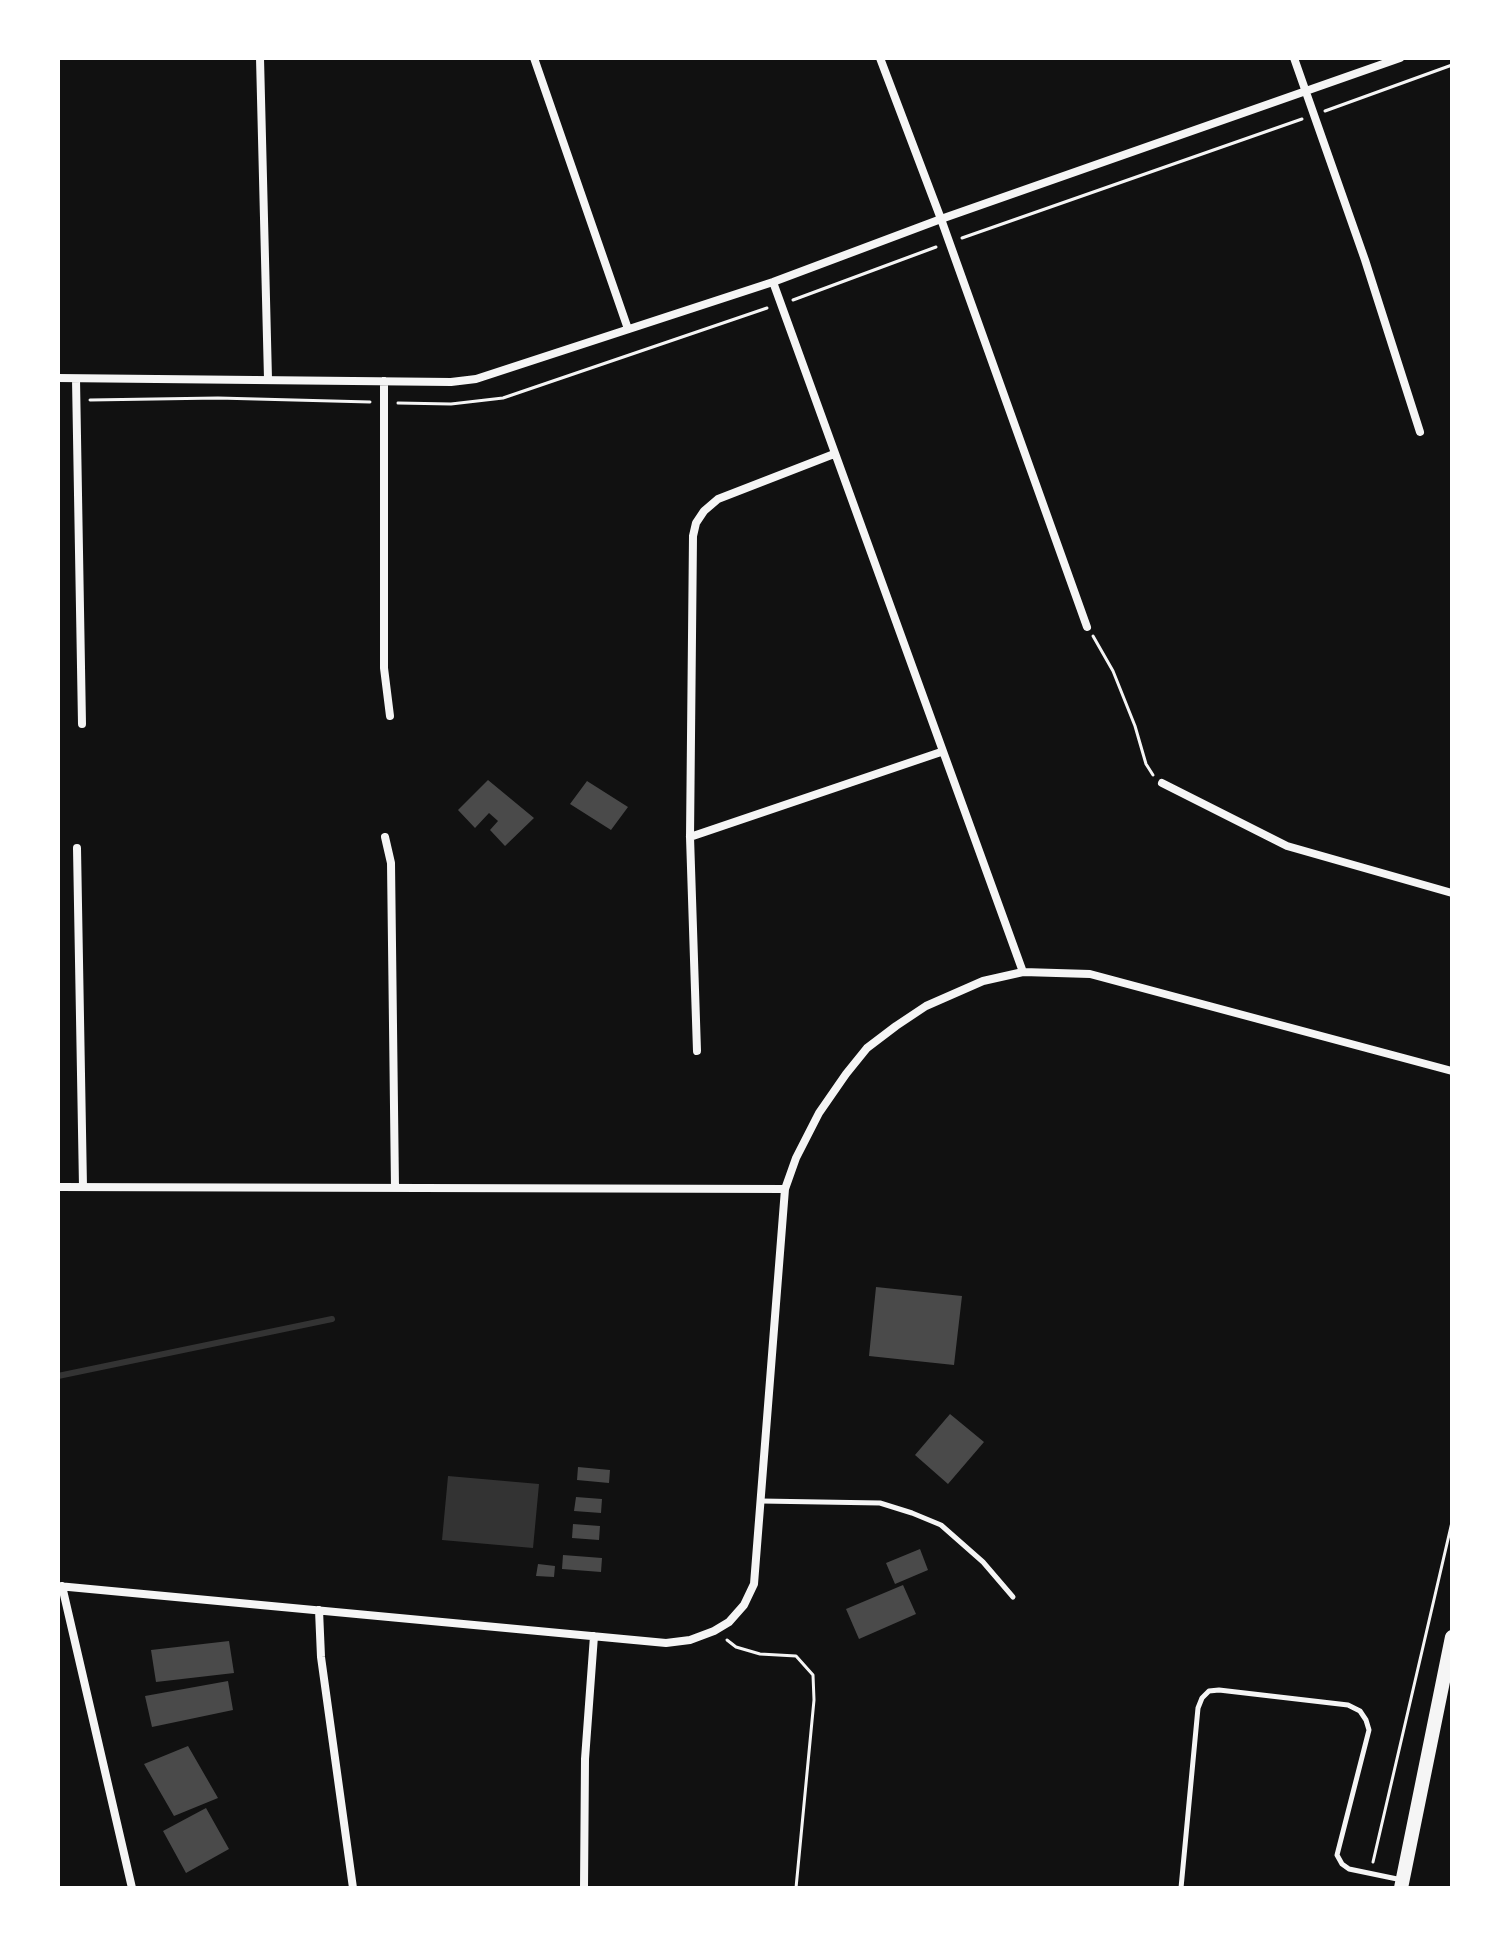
<!DOCTYPE html>
<style>
body{margin:0}
#map{position:relative;width:1510px;height:1946px;overflow:hidden;background:#111;font-family:"Sofia Sans Condensed",sans-serif}
canvas{display:block}
.frame{position:absolute;inset:0;border:60px solid #fff;pointer-events:none}
</style>
<div id="map">
<canvas width="1510" height="1946"></canvas>
<div class="frame"></div>
</div>
<script>
const ctx = document.querySelector('canvas').getContext('2d');
ctx.lineJoin = 'round';
function fill(path, color) { ctx.fillStyle = color; ctx.fill(path, 'evenodd'); }
const toPath = rows => new Path2D(rows.map(r => 'M' + r).join(''));
function stroke(path, color, width, dash) { ctx.strokeStyle = color; ctx.lineWidth = width; ctx.lineCap = dash ? 'butt' : 'round'; ctx.setLineDash(dash || []); ctx.stroke(path); }
const water = toPath([
 [448,1476,539,1484,533,1548,442,1540]
]);
const stream = toPath([
 [58,1376,332,1319]
]);
const building = toPath([
 [488,780,534,818,505,846,490,830,498,821,489,813,475,828,458,810],
 [587,781,628,807,611,830,570,804],
 [876,1287,962,1296,954,1365,869,1356],
 [950,1414,984,1442,948,1484,915,1455],
 [578,1467,610,1470,609,1483,577,1480],
 [576,1497,602,1499,601,1513,574,1511],
 [573,1524,600,1526,599,1540,572,1538],
 [920,1549,928,1570,895,1584,886,1563],
 [563,1555,602,1558,601,1572,562,1569],
 [538,1564,555,1566,554,1577,536,1576],
 [903,1585,916,1614,859,1639,846,1609],
 [229,1641,234,1673,156,1682,151,1650],
 [228,1681,233,1710,152,1727,145,1696],
 [188,1746,218,1798,174,1816,144,1764],
 [206,1808,229,1849,186,1873,163,1831]
]);
const path = toPath([
 [1325,111,1452,65],
 [962,238,1302,119],
 [793,300,936,247],
 [90,400,218,398,370,402],
 [398,403,451,404,503,398,767,308],
 [1093,636,1113,671,1135,726,1146,764,1153,775],
 [727,1640,736,1647,760,1654,796,1656,813,1675,814,1700,796,1888],
 [1373,1862,1452,1522]
]);
const service = toPath([
 [761,1501,880,1503,912,1513,941,1525,983,1562,1013,1597],
 [1181,1888,1198,1708,1202,1698,1209,1691,1219,1690,1348,1705,1360,1711,1366,1720,1369,1730,1337,1855,1342,1864,1349,1869,1402,1880]
]);
const minor = toPath([
 [260,58,268,379],
 [534,58,628,329],
 [880,58,941,219,1087,627],
 [1294,58,1365,260,1420,432],
 [773,282,1023,972],
 [58,378,451,382,476,379,773,282,941,219,1400,58],
 [76,379,82,724],
 [384,381,384,668,390,716],
 [1162,783,1287,846,1452,893],
 [385,837,391,863,395,1188],
 [690,837,941,752],
 [77,848,83,1187],
 [697,1051,690,837,693,536,696,523,704,511,718,499,834,454],
 [58,1187,785,1189],
 [58,1586,666,1643,690,1640,714,1631,729,1622,744,1605,754,1584,785,1189,796,1158,819,1113,846,1074,867,1048,896,1026,926,1006,983,981,1023,972,1090,974,1452,1071],
 [62,1586,132,1888],
 [319,1610,321,1657,353,1888],
 [584,1888,585,1759,594,1636]
]);
const tertiary = toPath([
 [1401,1888,1452,1637]
]);
fill(water, '#333');
stroke(stream, '#333', 6);
fill(building, '#4a4a4a');
stroke(path, '#f5f5f5', 3);
stroke(service, '#f5f5f5', 5);
stroke(minor, '#f5f5f5', 8);
stroke(tertiary, '#f5f5f5', 14);
</script>
